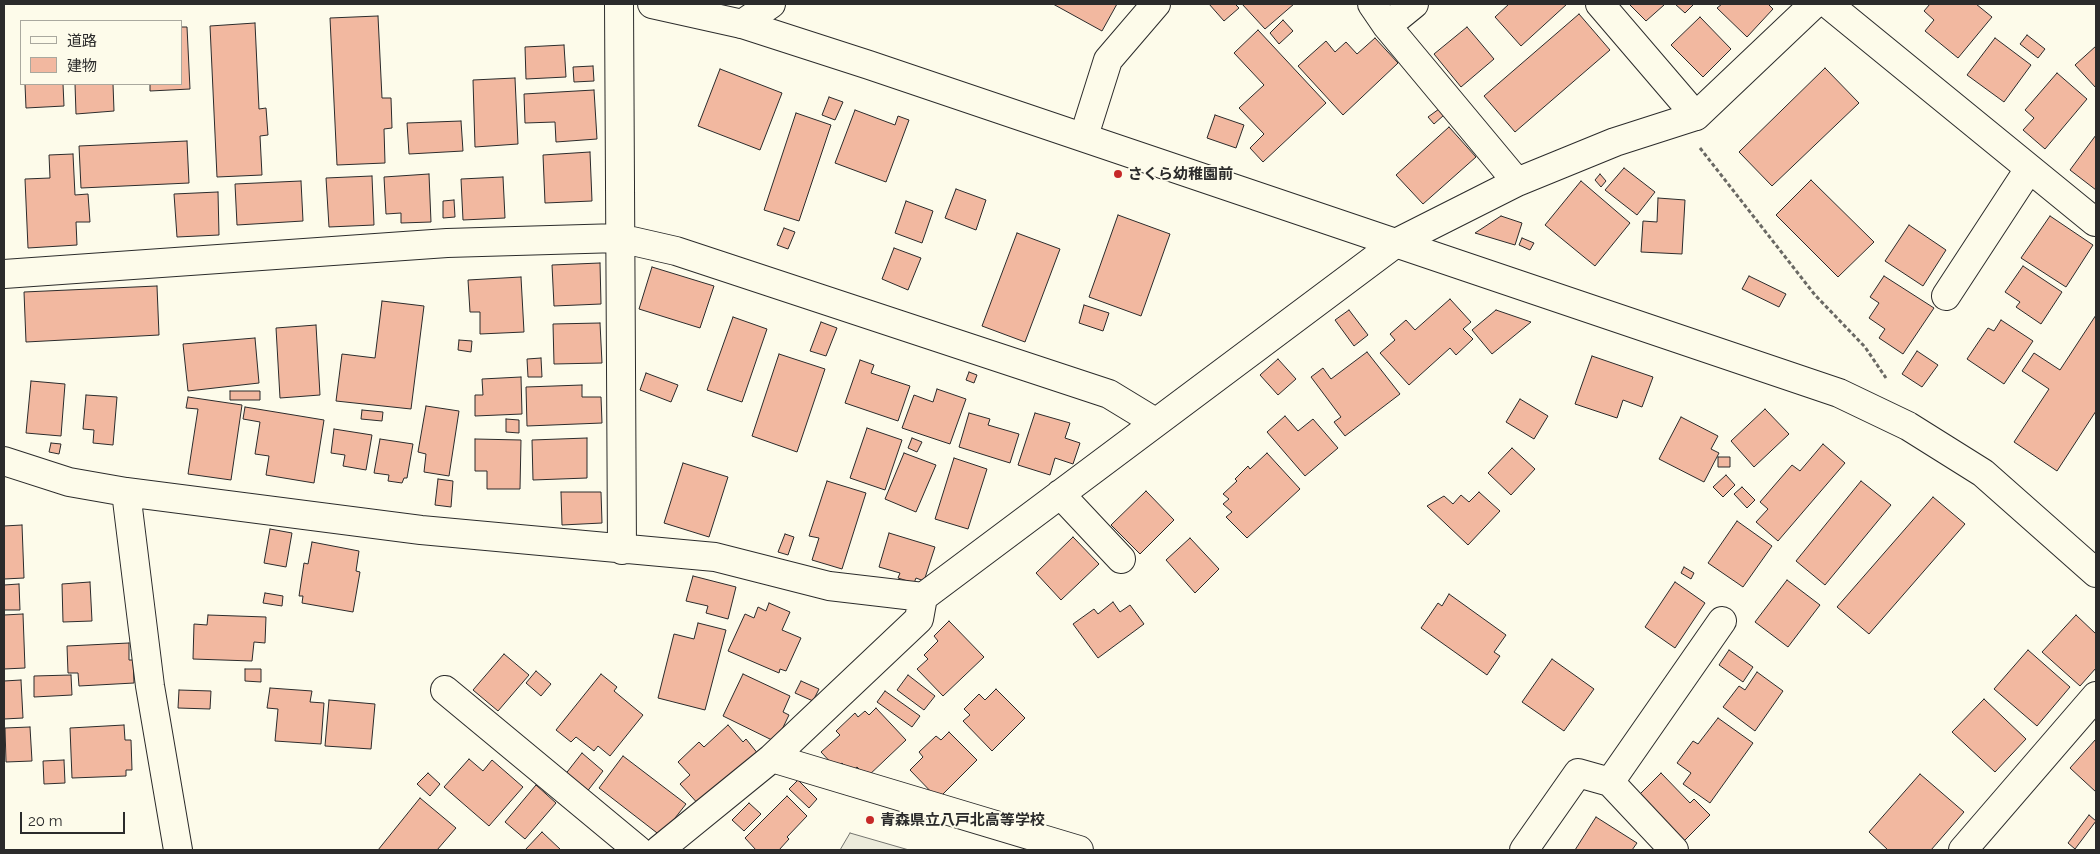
<!DOCTYPE html>
<meta charset="utf-8">
<style>
body{margin:0}
#map{position:relative;width:2100px;height:854px;overflow:hidden;background:#fdfbea;font-family:Raleway,"Noto Sans JP",sans-serif}
canvas{display:block}
.frame{position:absolute;inset:0;border:5px solid #2b2b2b;pointer-events:none}
.legend{position:absolute;left:20px;top:20px;width:162px;height:65px;box-sizing:border-box;background:#fdfbea;border:1px solid #a9a89e;margin:0;padding:6px 9px;list-style:none;font-size:15px;color:#2b2b2b}
.legend li{display:flex;align-items:center;gap:10px;height:25px}
.legend b{width:25px;border:1px solid #a9a89e}
.scale{position:absolute;left:20px;top:812px;width:105px;height:22px;box-sizing:border-box;border:2px solid #2b2b2b;border-top:0;padding-left:6px;font-size:15px;line-height:18px;white-space:nowrap;color:#2b2b2b;-webkit-text-stroke:4px #fdfbea;paint-order:stroke}
</style>
<div id="map">
<canvas width="2100" height="854"></canvas>
<div class="frame"></div>
<ul class="legend">
<li><b style="height:6px;background:#fdfbea"></b>道路</li>
<li><b style="height:14px;background:#f2b8a0"></b>建物</li>
</ul>
<div class="scale">20 m</div>
</div>
<script>
const ctx = document.querySelector('canvas').getContext('2d');
ctx.lineJoin = 'round';
function fill(path, color) { ctx.fillStyle = color; ctx.fill(path, 'evenodd'); }
const toPath = rows => new Path2D(rows.map(r => 'M' + r).join(''));
function stroke(path, color, width, dash) { ctx.strokeStyle = color; ctx.lineWidth = width; ctx.lineCap = dash ? 'butt' : 'round'; ctx.setLineDash(dash || []); ctx.stroke(path); }
function drawText(font, color, halo, rows, align = 'center') {
  ctx.font = font + ' Raleway,"Noto Sans JP",sans-serif'; ctx.lineWidth = 4; ctx.setLineDash([]); ctx.textBaseline = 'middle'; ctx.strokeStyle = halo; ctx.fillStyle = color; for (const [text, x, y, turn = 0] of rows) {
    ctx.save(); ctx.translate(x, y); ctx.rotate((+turn || 0) * Math.PI / 180); ctx.textAlign = isNaN(turn) ? turn : align; if (halo) ctx.strokeText(text, 0, 0); ctx.fillText(text, 0, 0); ctx.restore();
  }
}
const green = toPath([
 [850,833,909,850,840,850,850,833]
]);
const building = toPath([
 [1053,4,1117,4,1102,31,1053,4],
 [1209,4,1235,4,1239,8,1224,21,1209,4],
 [1242,4,1294,4,1265,29,1242,4],
 [1509,4,1567,4,1521,46,1495,17,1509,4],
 [1629,4,1663,4,1664,5,1646,21,1629,4],
 [1675,4,1694,4,1685,13,1675,4],
 [1722,4,1768,4,1773,9,1747,37,1717,8,1722,4],
 [1930,4,1976,4,1992,17,1958,58,1925,31,1934,20,1924,11,1930,4],
 [1579,14,1610,50,1515,132,1484,96,1579,14],
 [378,16,382,98,391,98,392,128,384,129,385,163,337,165,330,18,378,16],
 [1700,17,1731,49,1703,77,1671,45,1700,17],
 [1283,20,1293,31,1279,44,1270,33,1283,20],
 [255,23,259,109,266,108,268,135,260,136,262,175,217,177,210,26,255,23],
 [181,27,187,27,190,89,150,91,150,84,181,84,181,27],
 [1467,27,1494,59,1461,87,1434,54,1467,27],
 [1258,30,1326,103,1263,162,1250,148,1264,134,1239,108,1264,85,1234,53,1258,30],
 [2027,35,2045,49,2038,58,2020,44,2027,35],
 [1375,38,1398,63,1343,115,1298,66,1326,41,1335,52,1346,42,1357,54,1375,38],
 [1995,38,2031,65,2004,102,1967,75,1995,38],
 [564,45,566,77,526,79,525,47,564,45],
 [2096,46,2096,88,2075,65,2096,46],
 [593,66,594,81,574,82,573,67,593,66],
 [1825,68,1859,103,1772,186,1739,152,1825,68],
 [720,69,782,93,760,150,698,126,720,69],
 [2057,73,2087,99,2045,149,2023,130,2034,118,2025,110,2057,73],
 [515,78,518,144,475,147,473,80,515,78],
 [25,84,63,84,64,106,26,108,25,84],
 [75,84,113,84,114,111,76,114,75,84],
 [594,90,597,139,556,142,555,122,525,123,524,94,594,90],
 [829,97,843,102,835,120,822,115,829,97],
 [1439,109,1444,115,1434,124,1428,117,1439,109],
 [855,110,895,125,898,116,909,120,886,182,835,163,855,110],
 [796,113,831,125,799,221,764,210,796,113],
 [1215,115,1244,125,1236,148,1207,138,1215,115],
 [461,121,463,151,409,154,407,123,461,121],
 [1449,127,1476,157,1423,204,1396,175,1449,127],
 [2096,135,2096,190,2070,170,2096,135],
 [187,141,189,183,81,188,79,146,187,141],
 [590,152,592,201,545,203,543,155,590,152],
 [73,154,75,195,88,194,90,222,76,222,77,245,28,248,25,179,50,178,49,155,73,154],
 [1624,168,1655,192,1637,215,1605,190,1624,168],
 [429,174,431,222,401,223,401,213,386,214,384,177,429,174],
 [1600,174,1606,181,1601,187,1595,180,1600,174],
 [372,176,374,225,329,227,326,178,372,176],
 [503,177,505,218,463,220,461,179,503,177],
 [1811,180,1874,242,1838,277,1776,215,1811,180],
 [301,181,303,221,237,225,235,184,301,181],
 [1581,181,1630,223,1595,266,1545,225,1581,181],
 [956,189,986,200,976,230,945,218,956,189],
 [218,192,219,235,177,237,174,194,218,192],
 [1658,198,1685,200,1682,254,1641,252,1643,221,1657,222,1658,198],
 [454,200,455,217,443,218,443,201,454,200],
 [906,201,933,211,922,243,895,233,906,201],
 [1118,215,1170,234,1141,316,1089,297,1118,215],
 [1501,216,1522,223,1515,245,1475,233,1501,216],
 [2050,216,2093,245,2066,287,2021,258,2050,216],
 [1909,225,1946,250,1923,286,1885,261,1909,225],
 [784,228,795,232,788,249,777,245,784,228],
 [1017,233,1060,249,1025,342,982,326,1017,233],
 [1522,238,1534,243,1530,250,1519,245,1522,238],
 [894,248,921,258,908,290,882,279,894,248],
 [600,263,601,304,554,306,552,265,600,263],
 [2023,266,2062,292,2041,324,2016,307,2020,302,2005,292,2023,266],
 [652,267,714,286,700,328,639,309,652,267],
 [1749,276,1786,294,1779,307,1742,289,1749,276],
 [1884,276,1934,308,1903,354,1879,338,1885,329,1869,318,1879,303,1870,297,1884,276],
 [521,277,524,332,480,334,480,312,470,312,468,280,521,277],
 [157,286,159,335,26,342,24,292,157,286],
 [1450,299,1471,322,1463,329,1473,339,1456,355,1450,348,1409,385,1380,353,1395,340,1390,334,1406,320,1415,330,1450,299],
 [382,301,424,306,411,409,336,401,342,354,375,358,382,301],
 [1084,305,1109,313,1103,331,1079,323,1084,305],
 [1349,310,1368,335,1354,346,1335,320,1349,310],
 [1496,310,1531,322,1492,354,1472,330,1496,310],
 [2096,315,2096,411,2057,471,2014,442,2049,389,2022,371,2034,353,2060,370,2096,315],
 [733,317,767,329,742,402,707,390,733,317],
 [2001,320,2033,341,2004,384,1967,359,1988,328,1994,331,2001,320],
 [821,322,837,328,826,356,810,351,821,322],
 [600,323,602,363,554,364,553,324,600,323],
 [316,325,320,395,280,398,276,328,316,325],
 [255,338,259,383,188,391,183,344,255,338],
 [459,340,472,341,471,352,458,350,459,340],
 [1917,351,1938,365,1922,387,1902,374,1917,351],
 [1367,352,1400,394,1345,436,1334,422,1341,417,1311,377,1323,368,1331,379,1367,352],
 [779,354,825,369,797,452,752,436,779,354],
 [1592,356,1653,377,1642,407,1623,400,1617,418,1575,404,1592,356],
 [541,358,542,377,528,377,527,359,541,358],
 [1278,359,1296,379,1278,395,1260,375,1278,359],
 [860,360,874,365,871,373,910,386,898,421,845,403,860,360],
 [969,372,977,375,974,383,966,380,969,372],
 [646,373,678,385,671,402,640,390,646,373],
 [521,377,522,414,475,416,475,395,483,395,482,379,521,377],
 [31,381,65,384,61,436,26,433,31,381],
 [582,385,582,397,601,397,602,423,527,426,526,387,582,385],
 [937,389,966,399,950,444,902,428,914,395,933,402,937,389],
 [230,391,260,391,260,400,230,400,230,391],
 [86,395,117,397,113,445,93,443,94,430,83,429,86,395],
 [188,397,242,405,231,480,188,474,198,409,186,408,188,397],
 [1520,399,1548,416,1534,439,1506,422,1520,399],
 [426,406,459,411,449,476,424,472,426,454,418,452,426,406],
 [245,407,324,420,314,483,266,475,269,456,255,454,260,422,243,419,245,407],
 [1765,409,1789,434,1754,467,1731,441,1765,409],
 [362,410,383,412,382,421,361,419,362,410],
 [969,413,990,419,988,425,1019,434,1010,463,959,447,969,413],
 [1035,413,1070,423,1065,438,1080,443,1073,464,1055,458,1050,475,1018,465,1035,413],
 [1285,416,1298,431,1313,419,1338,448,1305,476,1267,432,1285,416],
 [1681,417,1718,436,1711,449,1719,453,1704,482,1659,459,1681,417],
 [506,419,519,420,519,433,506,432,506,419],
 [867,428,902,440,885,490,850,478,867,428],
 [334,429,372,435,366,470,343,466,345,455,331,453,334,429],
 [587,438,587,478,533,480,532,440,587,438],
 [912,438,922,442,917,452,908,448,912,438],
 [380,439,413,444,407,478,404,478,402,483,388,481,389,475,374,473,380,439],
 [475,439,521,440,520,489,487,489,487,471,475,471,475,439],
 [51,443,61,444,59,454,49,452,51,443],
 [1823,444,1845,463,1778,541,1756,522,1768,509,1760,502,1792,465,1800,471,1823,444],
 [1512,448,1535,469,1511,495,1488,473,1512,448],
 [904,453,936,465,916,512,885,499,904,453],
 [1267,453,1300,489,1247,538,1226,517,1232,512,1223,504,1229,499,1223,494,1237,481,1235,479,1248,466,1250,469,1267,453],
 [1718,457,1730,457,1730,467,1718,467,1718,457],
 [954,458,987,469,968,529,935,519,954,458],
 [683,463,728,477,709,537,664,523,683,463],
 [1726,475,1735,485,1723,497,1713,487,1726,475],
 [438,479,453,481,451,507,435,505,438,479],
 [827,481,866,493,842,569,812,560,819,538,809,536,827,481],
 [1861,481,1891,505,1825,585,1796,561,1861,481],
 [1742,487,1755,500,1747,508,1734,494,1742,487],
 [1146,491,1174,520,1140,554,1111,525,1146,491],
 [561,492,601,492,602,523,562,525,561,492],
 [1479,492,1500,511,1468,545,1427,506,1444,496,1453,504,1461,495,1469,502,1479,492],
 [1933,497,1965,524,1869,634,1837,607,1933,497],
 [1737,521,1772,546,1743,587,1708,563,1737,521],
 [22,525,24,578,4,579,4,526,22,525],
 [270,529,292,533,286,567,264,563,270,529],
 [889,533,935,547,924,581,916,578,914,583,898,578,900,573,879,567,889,533],
 [785,534,794,537,788,555,778,552,785,534],
 [1073,537,1099,564,1061,600,1036,573,1073,537],
 [1190,538,1219,569,1195,593,1166,560,1190,538],
 [312,542,359,551,356,571,360,572,353,612,302,603,303,596,299,596,304,563,308,564,312,542],
 [1684,567,1694,573,1691,579,1681,573,1684,567],
 [693,576,736,587,728,619,706,613,708,606,686,601,693,576],
 [1787,580,1820,605,1788,647,1755,622,1787,580],
 [90,582,92,621,63,622,62,584,90,582],
 [1675,582,1705,603,1675,648,1645,627,1675,582],
 [19,584,20,610,4,610,4,585,19,584],
 [265,593,283,596,282,606,263,603,265,593],
 [1449,594,1506,635,1494,652,1500,656,1487,675,1421,628,1438,603,1442,606,1449,594],
 [1113,602,1120,612,1130,605,1144,624,1098,658,1073,624,1094,609,1098,614,1113,602],
 [769,603,790,612,782,630,801,638,786,671,780,669,779,673,728,651,745,614,754,618,758,607,766,611,769,603],
 [23,614,25,668,4,669,4,615,23,614],
 [208,615,266,617,265,643,254,642,252,661,193,659,194,624,207,625,208,615],
 [2076,615,2096,634,2096,668,2080,686,2042,652,2076,615],
 [949,621,984,657,943,696,917,669,928,659,924,655,938,641,934,636,949,621],
 [698,623,726,630,705,710,658,698,674,634,694,639,698,623],
 [129,643,129,660,133,660,134,683,79,686,78,673,68,673,67,646,129,643],
 [1729,650,1753,667,1743,682,1719,665,1729,650],
 [2028,650,2070,687,2037,726,1994,689,2028,650],
 [504,654,529,675,498,711,473,690,504,654],
 [1552,659,1594,689,1564,731,1522,702,1552,659],
 [245,669,261,669,261,682,245,681,245,669],
 [536,671,551,684,541,696,526,683,536,671],
 [1757,672,1783,691,1755,731,1723,707,1739,686,1745,690,1757,672],
 [601,674,617,687,614,691,643,715,610,756,598,746,594,751,576,737,571,742,556,730,601,674],
 [743,674,790,696,783,712,789,715,776,742,723,716,743,674],
 [71,675,72,695,34,697,34,676,71,675],
 [908,675,935,696,924,710,897,690,908,675],
 [21,680,23,718,4,719,4,681,21,680],
 [801,681,819,689,813,701,795,693,801,681],
 [270,688,312,691,310,702,324,703,321,744,275,741,278,709,267,708,270,688],
 [996,689,1025,718,992,751,963,721,970,715,964,709,979,694,985,700,996,689],
 [179,690,211,691,210,709,178,708,179,690],
 [885,691,920,716,912,727,877,702,885,691],
 [1984,699,2026,739,1995,772,1952,732,1984,699],
 [329,700,375,704,371,749,325,746,329,700],
 [876,708,906,740,867,777,857,767,851,772,842,763,836,768,821,752,840,735,836,731,855,713,858,717,865,711,869,715,876,708],
 [1718,718,1753,743,1710,803,1683,784,1691,773,1677,763,1693,741,1698,744,1718,718],
 [124,725,125,740,131,740,132,770,126,770,126,776,72,778,70,728,124,725],
 [728,725,743,742,746,739,759,755,701,807,680,784,690,775,678,762,699,742,704,747,728,725],
 [30,727,32,761,6,762,5,728,30,727],
 [949,732,977,760,938,799,910,770,923,757,919,752,936,736,941,740,949,732],
 [2096,739,2096,792,2070,768,2096,739],
 [582,753,603,771,586,793,564,776,582,753],
 [623,756,686,804,661,836,599,788,623,756],
 [469,759,483,771,492,760,523,787,489,826,444,787,469,759],
 [64,760,65,783,44,784,43,761,64,760],
 [428,773,440,784,430,796,417,784,428,773],
 [1661,773,1690,803,1694,799,1710,815,1683,842,1638,796,1661,773],
 [1920,774,1964,812,1931,850,1888,850,1869,832,1920,774],
 [798,780,817,799,809,808,789,789,798,780],
 [536,785,556,803,525,839,505,822,536,785],
 [787,796,807,816,787,837,789,839,779,850,756,850,745,838,787,796],
 [420,798,456,828,437,850,378,850,420,798],
 [749,803,761,814,744,831,732,820,749,803],
 [2089,815,2096,821,2075,849,2068,843,2089,815],
 [1596,817,1637,843,1632,850,1575,850,1596,817],
 [542,832,561,850,525,850,542,832]
]);
const path = toPath([
 [1700,148,1815,295,1865,347,1886,378]
]);
const street = toPath([
 [619,4,622,550],
 [1372,4,1387,26,1517,182],
 [1600,4,1696,116],
 [1828,4,2095,222],
 [742,24,771,4],
 [1387,26,1414,4],
 [1084,136,1108,60,1156,4],
 [4,274,447,243,619,238,676,251,1109,394,1155,422],
 [1946,296,2029,169],
 [4,461,69,482,126,492,421,530,715,557,829,586,923,597],
 [126,492,150,686,178,850],
 [1060,494,1121,559],
 [445,690,638,850],
 [772,758,1079,850],
 [1610,782,1722,621],
 [659,850,772,758,919,619,923,597,1396,243,1517,182,1615,142,1696,116,1814,4],
 [1524,850,1578,773,1610,782,1674,850],
 [1963,850,2096,696]
]);
const secondary = toPath([
 [652,4,742,24,869,65,1839,393,1908,426,1983,473,2096,573]
]);
const markers = [
 [1118,174,5,"#c62828"],
 [870,820,5,"#c62828"]
];
const poiNames = [
 ["さくら幼稚園前",1128,174],
 ["青森県立八戸北高等学校",880,820]
];
fill(green, '#ecebdb');
stroke(green, '#74746e', 1);
fill(building, '#f2b8a0');
stroke(building, '#2b2b2b', 1);
stroke(street, '#2b2b2b', 30);
stroke(secondary, '#2b2b2b', 30);
stroke(path, '#6a6964', 3, [4, 2.5]);
stroke(street, '#fdfbea', 28);
stroke(secondary, '#fdfbea', 28);
for (const [x, y, r, color] of markers) { const dot = new Path2D(); dot.arc(x, y, r, 0, 2 * Math.PI); ctx.fillStyle = color; ctx.fill(dot); stroke(dot, '#fdfbea', 2); }
drawText('bold 15px', '#2b2b2b', '#fdfbea', poiNames, 'left');
</script>
